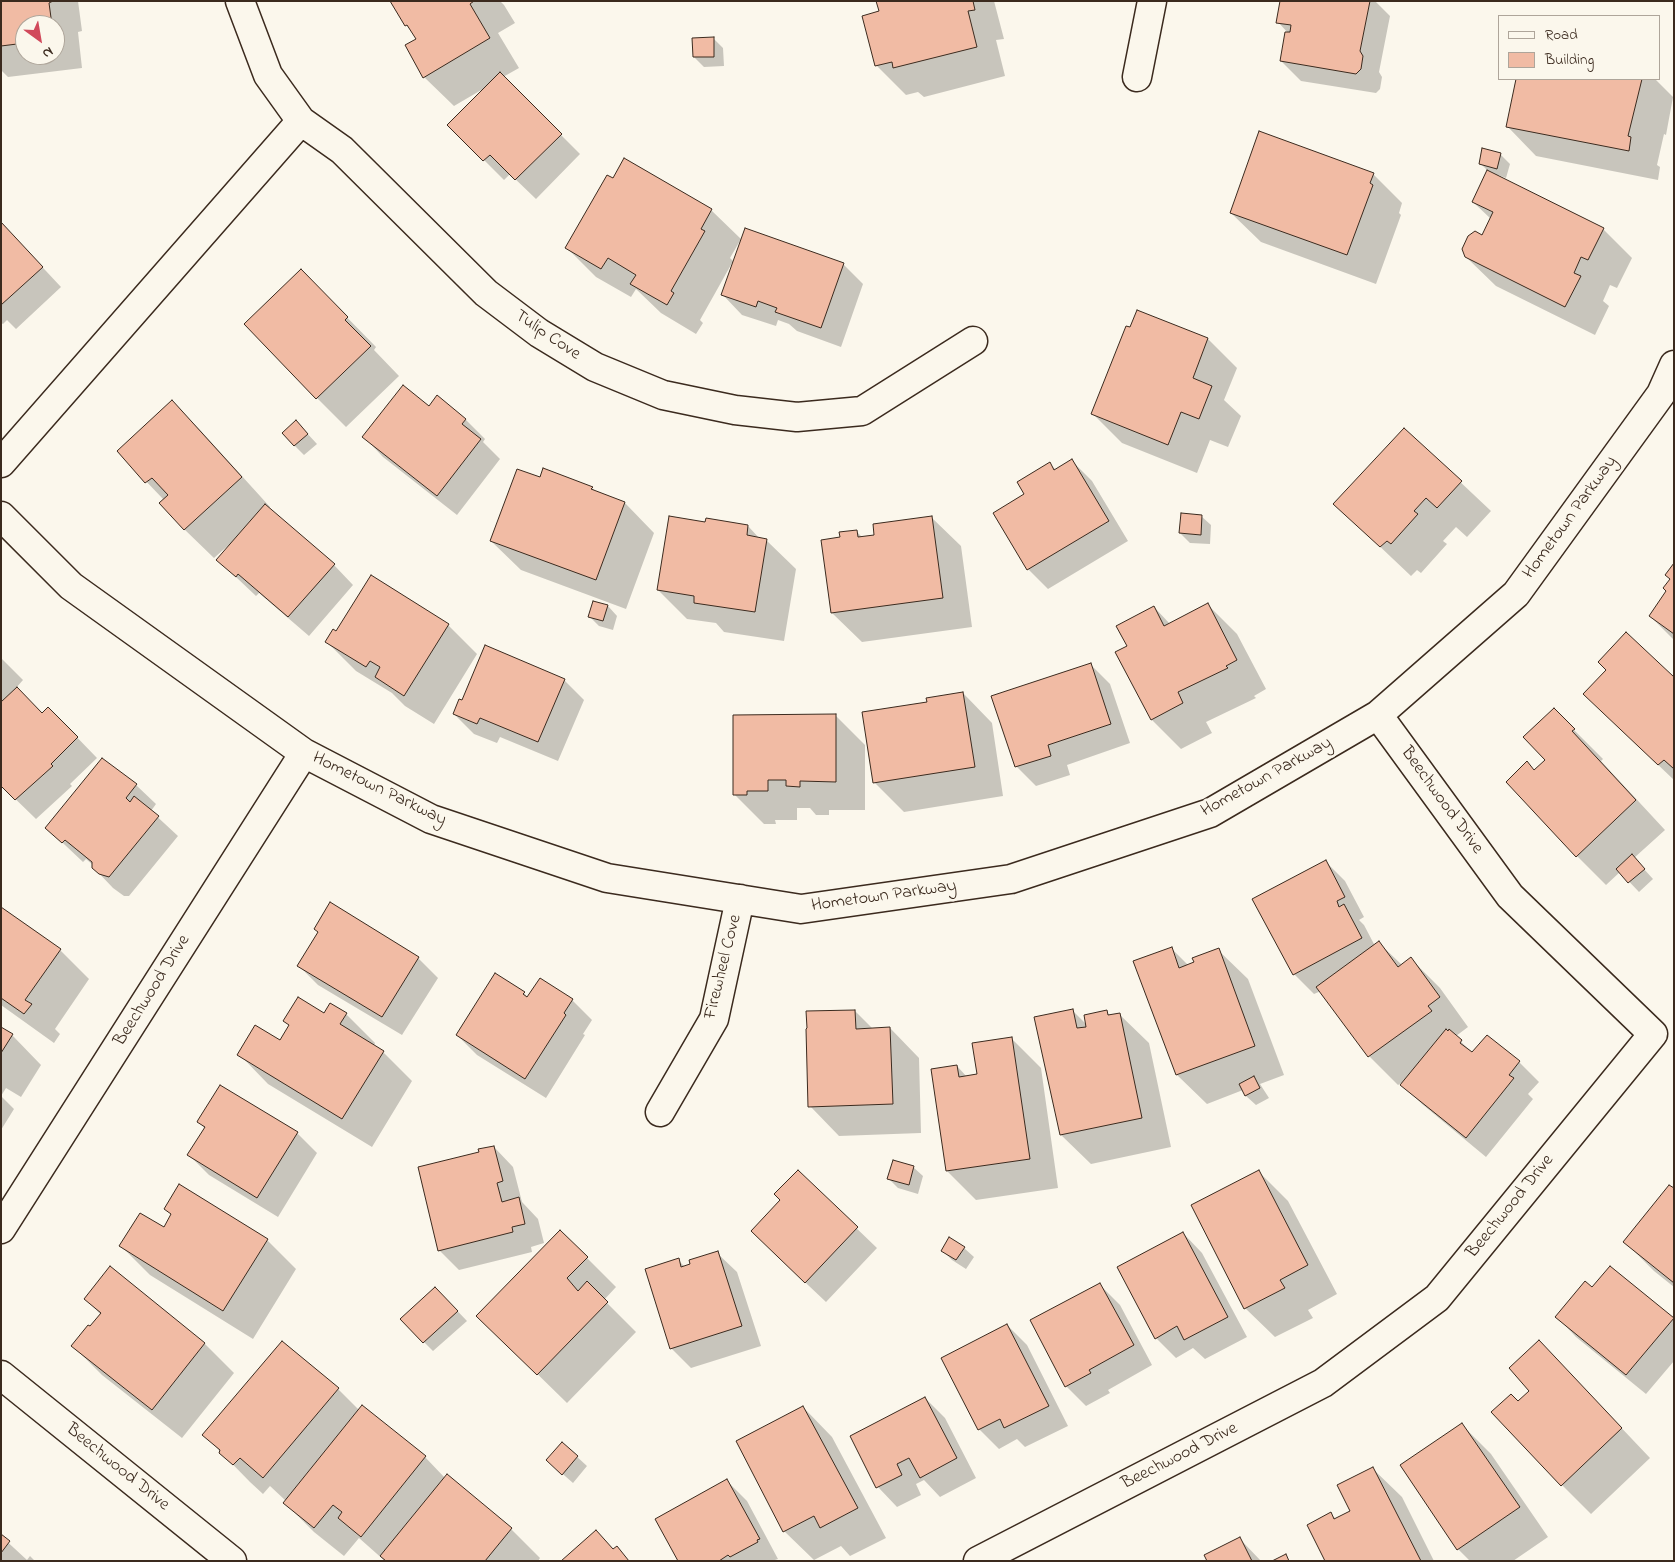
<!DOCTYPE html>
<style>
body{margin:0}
#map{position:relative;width:1675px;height:1562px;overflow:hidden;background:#fbf7ec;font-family:"Indie Flower",sans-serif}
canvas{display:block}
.frame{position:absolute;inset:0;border:2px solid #3b2a1e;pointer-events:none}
.legend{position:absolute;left:1498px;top:15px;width:162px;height:65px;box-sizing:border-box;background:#fbf7ec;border:1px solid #aea59a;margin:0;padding:6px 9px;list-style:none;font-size:15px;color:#3b2a1e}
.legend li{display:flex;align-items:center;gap:10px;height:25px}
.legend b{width:25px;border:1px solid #aea59a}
.north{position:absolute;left:15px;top:15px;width:50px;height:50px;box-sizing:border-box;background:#fbf7ec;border:1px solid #aea59a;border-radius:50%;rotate:148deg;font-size:14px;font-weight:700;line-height:20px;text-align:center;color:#3b2a1e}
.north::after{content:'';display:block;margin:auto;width:18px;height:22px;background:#d1495b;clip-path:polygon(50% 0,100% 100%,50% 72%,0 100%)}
</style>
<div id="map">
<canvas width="1675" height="1562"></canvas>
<div class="frame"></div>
<ul class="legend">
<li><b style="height:6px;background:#fbf7ec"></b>Road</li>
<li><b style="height:14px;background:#f1bba4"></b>Building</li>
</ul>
<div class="north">N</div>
</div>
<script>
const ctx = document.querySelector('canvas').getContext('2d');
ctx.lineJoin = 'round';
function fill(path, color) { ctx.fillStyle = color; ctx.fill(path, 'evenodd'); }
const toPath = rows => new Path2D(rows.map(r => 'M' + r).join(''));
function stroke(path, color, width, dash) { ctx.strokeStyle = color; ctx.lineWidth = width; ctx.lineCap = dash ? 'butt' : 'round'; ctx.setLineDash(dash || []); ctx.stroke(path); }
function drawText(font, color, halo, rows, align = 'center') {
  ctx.font = font + ' "Indie Flower",sans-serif'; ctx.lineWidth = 5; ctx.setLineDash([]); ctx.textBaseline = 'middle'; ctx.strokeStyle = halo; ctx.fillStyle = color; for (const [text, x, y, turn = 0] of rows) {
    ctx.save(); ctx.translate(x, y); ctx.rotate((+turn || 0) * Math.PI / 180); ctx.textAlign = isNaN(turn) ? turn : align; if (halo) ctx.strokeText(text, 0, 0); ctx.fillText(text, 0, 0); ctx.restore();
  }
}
const shadow = toPath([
 [1,1,78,1,82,31,78,32,82,68,8,77,1,70],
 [25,25,55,25,55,55,25,55],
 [392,1,500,1,504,5,515,23,498,33,519,68,503,77,580,154,536,199,510,174,504,180,449,125,483,89,454,106,424,77,418,40,414,33,406,25],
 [878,1,994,1,1004,39,996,40,1005,76,924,97,918,92,906,95,876,65,881,12],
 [1281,1,1375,1,1390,16,1379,72,1382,77,1380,89,1376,93,1301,81,1281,61,1288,33,1278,22],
 [713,38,723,48,724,66,704,67,694,57],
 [1517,79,1655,79,1673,97,1666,135,1664,134,1657,165,1660,167,1658,180,1536,156,1507,126],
 [1500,154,1510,164,1506,178,1498,175,1498,177,1603,229,1632,258,1617,288,1610,285,1603,301,1609,306,1595,335,1496,286,1466,257,1482,237,1491,219,1473,202,1488,171,1480,163],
 [1373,174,1402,203,1399,213,1401,215,1376,284,1261,242,1231,213],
 [711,210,741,239,730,258,734,262,843,264,863,284,841,347,797,331,789,324,778,320,776,326,742,315,723,295,734,264,732,263,700,320,703,323,696,334,661,313,636,289,631,297,596,277,567,248],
 [1,223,61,287,16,329,7,320,3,324,1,323],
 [330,300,376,347,374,350,399,376,346,427,317,398],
 [1208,339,1237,368,1224,400,1241,416,1228,447,1210,440,1197,473,1122,443,1093,414],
 [437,397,466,420,485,439,483,442,500,459,457,515,383,457,364,437,430,407],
 [172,402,201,431,270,507,268,509,334,565,353,585,309,636,259,593,256,596,218,560,232,544,231,543,214,558,184,529,164,500,118,452],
 [1404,429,1491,511,1467,537,1456,527,1443,541,1447,544,1421,573,1417,570,1411,576,1335,504],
 [305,431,317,444,304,455,294,445],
 [1072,461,1092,481,1128,541,1048,589,1028,569,1026,494,1050,464,1056,470],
 [544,470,592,488,598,493,625,503,654,533,626,609,521,570,491,541,541,479],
 [1201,516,1211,525,1210,544,1190,543,1180,533],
 [931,517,961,546,972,627,862,642,832,613,841,538,856,531,863,538,876,536],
 [706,524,748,526,760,539,766,540,796,569,784,641,724,632,716,623,687,619,658,590],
 [1674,565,1674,640,1650,616,1668,591],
 [594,602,608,606,617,616,613,630,599,626,590,617],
 [1208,605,1237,634,1266,689,1254,696,1256,698,1206,722,1212,733,1181,749,1152,720,1128,646,1154,607,1170,624],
 [448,625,477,654,434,724,405,706,392,693,356,671,326,641,336,633],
 [1,658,23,680,16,688,42,715,68,728,97,758,70,784,72,786,36,819,1,785],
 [1090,664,1110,684,1130,743,1067,765,1070,775,1036,786,1016,766],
 [1674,679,1674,780,1614,723],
 [564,680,584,700,558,761,500,737,497,743,474,734,454,714],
 [963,693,992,723,1003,796,904,812,874,782,928,703],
 [1554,710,1603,759,1601,761,1665,830,1634,858,1653,879,1639,892,1620,872,1606,885,1577,856,1535,771,1546,761],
 [836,716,865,745,865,810,829,810,829,815,816,815,810,808,797,808,797,820,775,820,776,824,764,824,734,794],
 [136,785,156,804,151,811,178,836,129,896,124,896,113,888,93,867,93,865,86,859,83,862,47,828],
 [1326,862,1345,881,1364,917,1359,920,1364,925,1375,946,1379,943,1402,965,1411,959,1440,988,1468,1027,1456,1036,1459,1040,1473,1053,1487,1036,1519,1062,1539,1082,1528,1094,1533,1099,1486,1157,1422,1104,1401,1083,1398,1085,1369,1056,1321,991,1314,994,1294,974,1254,899],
 [1,908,60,950,89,979,55,1029,60,1034,54,1043,1,1005],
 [1171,948,1188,965,1218,950,1248,979,1284,1075,1260,1084,1269,1098,1256,1105,1246,1096,1243,1090,1207,1104,1177,1075,1135,962],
 [418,958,438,978,402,1035,318,985,299,966],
 [524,993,528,998,572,1000,592,1020,583,1034,585,1035,546,1098,477,1055,457,1035],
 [1072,1010,1087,1025,1106,1012,1110,1016,1119,1014,1149,1043,1171,1147,1091,1164,1061,1135],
 [855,1011,873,1029,890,1028,919,1058,921,1133,839,1136,810,1106],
 [346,1014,375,1043,374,1046,383,1052,412,1081,372,1147,268,1084,239,1054,280,1042,290,1026,285,1021,324,1015],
 [1,1029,12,1035,41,1065,21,1097,6,1088,1,1096],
 [1011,1038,1041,1068,1058,1188,976,1200,947,1171,957,1066,967,1077,978,1075],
 [1,1096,14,1109,1,1130],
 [199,1122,297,1133,317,1153,278,1217,209,1175,189,1155,205,1129],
 [494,1147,513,1167,522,1202,538,1219,544,1243,531,1247,532,1252,459,1270,439,1250,481,1153],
 [913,1167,923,1176,918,1194,898,1188,889,1179],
 [798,1172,877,1248,826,1302,772,1251,782,1200],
 [1259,1172,1288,1201,1337,1294,1308,1310,1313,1318,1275,1337,1245,1308],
 [1674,1190,1674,1287,1654,1271,1625,1242],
 [166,1209,267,1240,296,1269,253,1339,150,1275,121,1246,164,1229,172,1215],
 [1183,1233,1202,1253,1247,1337,1205,1359,1193,1348,1176,1358,1156,1338],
 [964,1248,974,1257,966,1269,952,1260,943,1251],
 [717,1253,737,1272,761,1346,691,1368,671,1348,678,1260,685,1267],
 [587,1258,616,1287,604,1300,636,1332,567,1403,478,1316],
 [110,1268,205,1344,234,1373,182,1438,102,1375,73,1346,101,1315,85,1298],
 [1611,1268,1674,1319,1674,1361,1646,1394,1576,1337,1557,1317,1592,1289],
 [1100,1285,1120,1305,1152,1365,1108,1390,1110,1393,1086,1406,1066,1386],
 [445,1298,467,1321,433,1351,424,1342],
 [1007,1325,1027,1345,1068,1426,1025,1447,1017,1439,999,1449,979,1429],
 [1539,1341,1650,1458,1591,1514,1562,1485,1518,1403,1531,1391],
 [338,1389,359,1410,362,1406,425,1457,445,1478,511,1529,540,1558,538,1561,385,1561,359,1538,344,1556,314,1532,285,1503,286,1501,270,1486,263,1494,250,1482,204,1435],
 [925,1398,945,1418,976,1478,940,1497,924,1480,916,1484,921,1495,897,1507,878,1487],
 [803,1407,832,1437,886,1538,850,1556,841,1546,814,1560,784,1531],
 [1462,1425,1491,1454,1548,1537,1513,1561,1470,1561,1458,1549],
 [562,1443,587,1466,573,1483,557,1469],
 [1372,1468,1402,1497,1434,1561,1326,1561,1331,1514,1336,1519,1352,1511],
 [727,1481,747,1501,778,1559,775,1560,776,1561,680,1561],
 [1,1536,27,1560,30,1556,35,1561,1,1561],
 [1240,1539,1261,1561,1208,1561]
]);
const building = toPath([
 [1,1,53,1,49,3,52,25,25,25,25,43,1,46,1,1],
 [390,1,474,1,470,4,490,38,423,78,405,45,416,39,407,25,405,26,390,1],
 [876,1,973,1,975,10,968,11,977,47,893,68,892,62,875,66,862,16,879,11,876,1],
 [1280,1,1370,1,1360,51,1363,56,1361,69,1356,74,1280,61,1285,32,1290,32,1291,25,1276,23,1280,1],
 [714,37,714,57,693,57,692,38,714,37],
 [500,72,562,134,515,180,490,155,483,161,447,125,500,72],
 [1516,79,1642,79,1628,136,1631,137,1629,151,1506,127,1516,79],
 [1259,131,1374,173,1370,183,1373,185,1347,255,1230,213,1259,131],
 [1482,148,1501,153,1497,169,1479,164,1482,148],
 [624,158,712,209,701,229,705,231,671,291,674,293,667,305,630,284,636,275,608,258,601,269,565,248,607,175,613,178,624,158],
 [1487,170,1604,228,1588,260,1581,257,1574,273,1581,276,1565,307,1465,257,1462,249,1468,236,1475,231,1482,235,1493,212,1472,202,1487,170],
 [1,222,43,267,1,305,1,222],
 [745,228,844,263,821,328,775,312,777,308,758,301,756,307,721,295,745,228],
 [301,269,348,317,345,320,371,346,316,399,244,324,301,269],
 [1137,310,1208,338,1193,378,1212,386,1199,419,1181,412,1168,445,1091,414,1126,326,1130,327,1137,310],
 [403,385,429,406,437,395,466,419,462,424,481,439,437,496,362,437,403,385],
 [172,400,242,477,184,530,159,503,168,495,152,478,145,483,117,451,172,400],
 [296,420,308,434,294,446,282,433,296,420],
 [1404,428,1462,481,1437,508,1426,498,1414,511,1418,514,1391,544,1387,541,1380,547,1333,504,1404,428],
 [1072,459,1109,521,1027,570,993,513,1024,494,1017,482,1050,462,1054,470,1072,459],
 [543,468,593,487,591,489,625,502,596,580,490,541,517,469,540,477,543,468],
 [265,504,335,564,288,617,238,574,236,577,216,560,265,504],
 [1181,513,1202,515,1201,535,1179,533,1181,513],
 [669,516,705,522,706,518,748,525,747,535,767,539,755,612,694,603,694,596,657,590,669,516],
 [932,516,943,598,831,613,821,540,840,537,839,532,857,530,858,537,874,535,873,524,932,516],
 [1674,563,1674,634,1649,616,1666,591,1663,588,1670,579,1665,575,1674,563],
 [371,575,449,624,404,696,375,677,380,667,370,661,366,667,325,642,333,629,336,631,371,575],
 [593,601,608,605,603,621,588,617,593,601],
 [1208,603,1237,660,1226,666,1228,668,1178,692,1183,703,1151,720,1115,652,1127,646,1116,626,1154,606,1164,626,1208,603],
 [1626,632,1674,677,1674,769,1664,760,1658,765,1583,694,1606,670,1598,662,1626,632],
 [485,645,565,679,538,742,480,718,477,724,453,714,459,699,462,700,485,645],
 [1091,663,1111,724,1048,745,1051,756,1015,767,991,696,1091,663],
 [17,687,42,713,48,707,78,737,51,764,53,766,15,800,1,786,1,702,17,687],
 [963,692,975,767,873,783,862,712,927,702,926,698,963,692],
 [1554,708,1575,729,1572,731,1636,800,1576,857,1506,782,1527,761,1534,770,1545,760,1523,737,1554,708],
 [836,714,836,782,800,781,800,787,786,786,786,780,768,780,768,791,747,791,747,795,733,795,733,715,836,714],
 [102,758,137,784,126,798,130,802,134,796,159,816,109,877,99,874,92,868,92,862,65,840,62,843,45,828,102,758],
 [1632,854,1645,869,1628,883,1616,869,1632,854],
 [1326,860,1345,897,1337,901,1339,907,1344,904,1362,938,1293,975,1252,899,1326,860],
 [330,902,419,957,382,1017,297,966,318,932,314,929,330,902],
 [1,907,61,949,25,1000,32,1004,24,1014,1,998,1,907],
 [1379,941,1398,967,1411,957,1440,997,1428,1006,1432,1011,1368,1057,1316,987,1379,941],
 [1172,947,1179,968,1194,962,1192,958,1219,948,1255,1046,1176,1075,1133,961,1172,947],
 [495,973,525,992,523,994,527,997,540,978,573,999,564,1013,566,1015,525,1079,456,1035,495,973],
 [298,997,324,1013,330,1003,347,1013,340,1024,384,1051,342,1119,237,1055,255,1025,280,1040,289,1025,283,1021,298,997],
 [1073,1009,1077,1028,1086,1027,1084,1015,1107,1010,1108,1015,1120,1013,1142,1118,1060,1135,1034,1017,1073,1009],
 [855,1010,856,1029,890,1027,893,1104,808,1107,806,1029,807,1028,806,1011,855,1010],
 [1,1027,13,1034,1,1053,1,1027],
 [1446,1029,1448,1031,1449,1029,1462,1040,1460,1043,1472,1052,1487,1035,1520,1061,1509,1075,1514,1078,1466,1138,1400,1085,1446,1029],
 [1012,1037,1030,1159,946,1171,931,1069,957,1065,959,1077,977,1074,972,1043,1012,1037],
 [1254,1076,1260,1088,1245,1096,1239,1084,1254,1076],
 [220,1085,298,1132,257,1198,187,1155,205,1127,197,1122,198,1120,220,1085],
 [494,1146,503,1181,497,1183,502,1202,519,1197,525,1224,512,1227,513,1232,438,1251,418,1167,479,1152,478,1149,494,1146],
 [893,1160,914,1166,909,1185,887,1179,893,1160],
 [798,1170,858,1227,805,1283,751,1231,780,1200,774,1194,798,1170],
 [1259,1170,1308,1265,1280,1280,1285,1288,1244,1309,1191,1205,1259,1170],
 [179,1184,268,1239,223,1311,119,1246,140,1213,164,1227,171,1214,164,1209,179,1184],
 [1669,1185,1674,1188,1674,1283,1623,1242,1669,1185],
 [560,1230,588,1257,567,1278,578,1291,587,1281,608,1302,537,1375,476,1316,560,1230],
 [1183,1232,1228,1317,1184,1340,1177,1326,1155,1339,1117,1267,1183,1232],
 [949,1237,965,1247,956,1260,941,1251,949,1237],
 [718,1251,742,1326,670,1349,645,1269,679,1258,681,1267,690,1264,689,1260,718,1251],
 [110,1266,205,1343,152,1410,71,1346,88,1325,90,1326,101,1313,84,1299,110,1266],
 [1610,1266,1674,1318,1626,1375,1555,1317,1585,1281,1592,1287,1610,1266],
 [1100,1283,1134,1345,1089,1370,1091,1373,1065,1387,1030,1320,1100,1283],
 [435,1287,458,1311,423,1343,400,1319,435,1287],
 [1007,1324,1049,1406,1004,1428,1000,1419,978,1430,941,1358,1007,1324],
 [1539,1340,1622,1428,1561,1486,1491,1412,1511,1394,1518,1401,1529,1391,1509,1368,1539,1340],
 [282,1341,339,1388,263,1478,240,1458,233,1465,219,1453,220,1450,202,1435,282,1341],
 [925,1397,957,1458,920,1478,909,1458,897,1464,902,1475,876,1488,850,1436,925,1397],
 [362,1405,426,1456,361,1537,338,1518,342,1512,333,1505,314,1528,283,1503,362,1405],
 [803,1406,858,1508,820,1528,814,1516,783,1532,736,1441,803,1406],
 [1462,1423,1520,1507,1457,1550,1400,1465,1462,1423],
 [562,1442,578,1456,562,1475,546,1460,562,1442],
 [1373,1467,1421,1561,1325,1561,1307,1525,1331,1512,1334,1519,1350,1511,1337,1485,1373,1467],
 [447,1474,512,1528,485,1561,386,1561,380,1556,447,1474],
 [727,1479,760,1539,757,1540,758,1542,730,1557,728,1555,719,1561,678,1561,655,1519,727,1479],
 [596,1530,613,1549,617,1546,629,1561,561,1561,596,1530],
 [1,1534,10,1541,1,1553,1,1534],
 [1240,1537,1252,1561,1207,1561,1204,1555,1240,1537],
 [1286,1554,1289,1561,1272,1561,1286,1554]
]);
const minor = toPath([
 [240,1,268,75,301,121,342,150,486,293,539,333,595,367,663,395,735,410,797,417,862,411,973,341],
 [1137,77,1152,1],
 [1,463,301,121],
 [1,516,71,586,304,753,431,819,607,878,801,909,1011,879,1210,813,1378,715,1516,594,1661,394,1674,365],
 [660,1112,714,1019,740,899],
 [1,1229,304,753],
 [1,1375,232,1561],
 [978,1561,1323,1383,1437,1298,1653,1034,1510,896,1378,715]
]);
const streetNames = [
 ["Tulip Cove",547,336,34],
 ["Hometown Parkway",1571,518,-54],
 ["Hometown Parkway",1267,778,-29],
 ["Hometown Parkway",379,790,26],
 ["Beechwood Drive",1441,801,54],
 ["Hometown Parkway",884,897,-8],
 ["Firewheel Cove",724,967,-76],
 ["Beechwood Drive",153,991,-58],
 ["Beechwood Drive",1511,1207,-51],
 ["Beechwood Drive",1180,1457,-27],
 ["Beechwood Drive",117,1468,39]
];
fill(shadow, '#0003');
fill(building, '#f1bba4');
stroke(building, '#3b2a1e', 1);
stroke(minor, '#3b2a1e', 31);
stroke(minor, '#fbf7ec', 28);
drawText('18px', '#3b2a1e', '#fbf7ec', streetNames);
</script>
